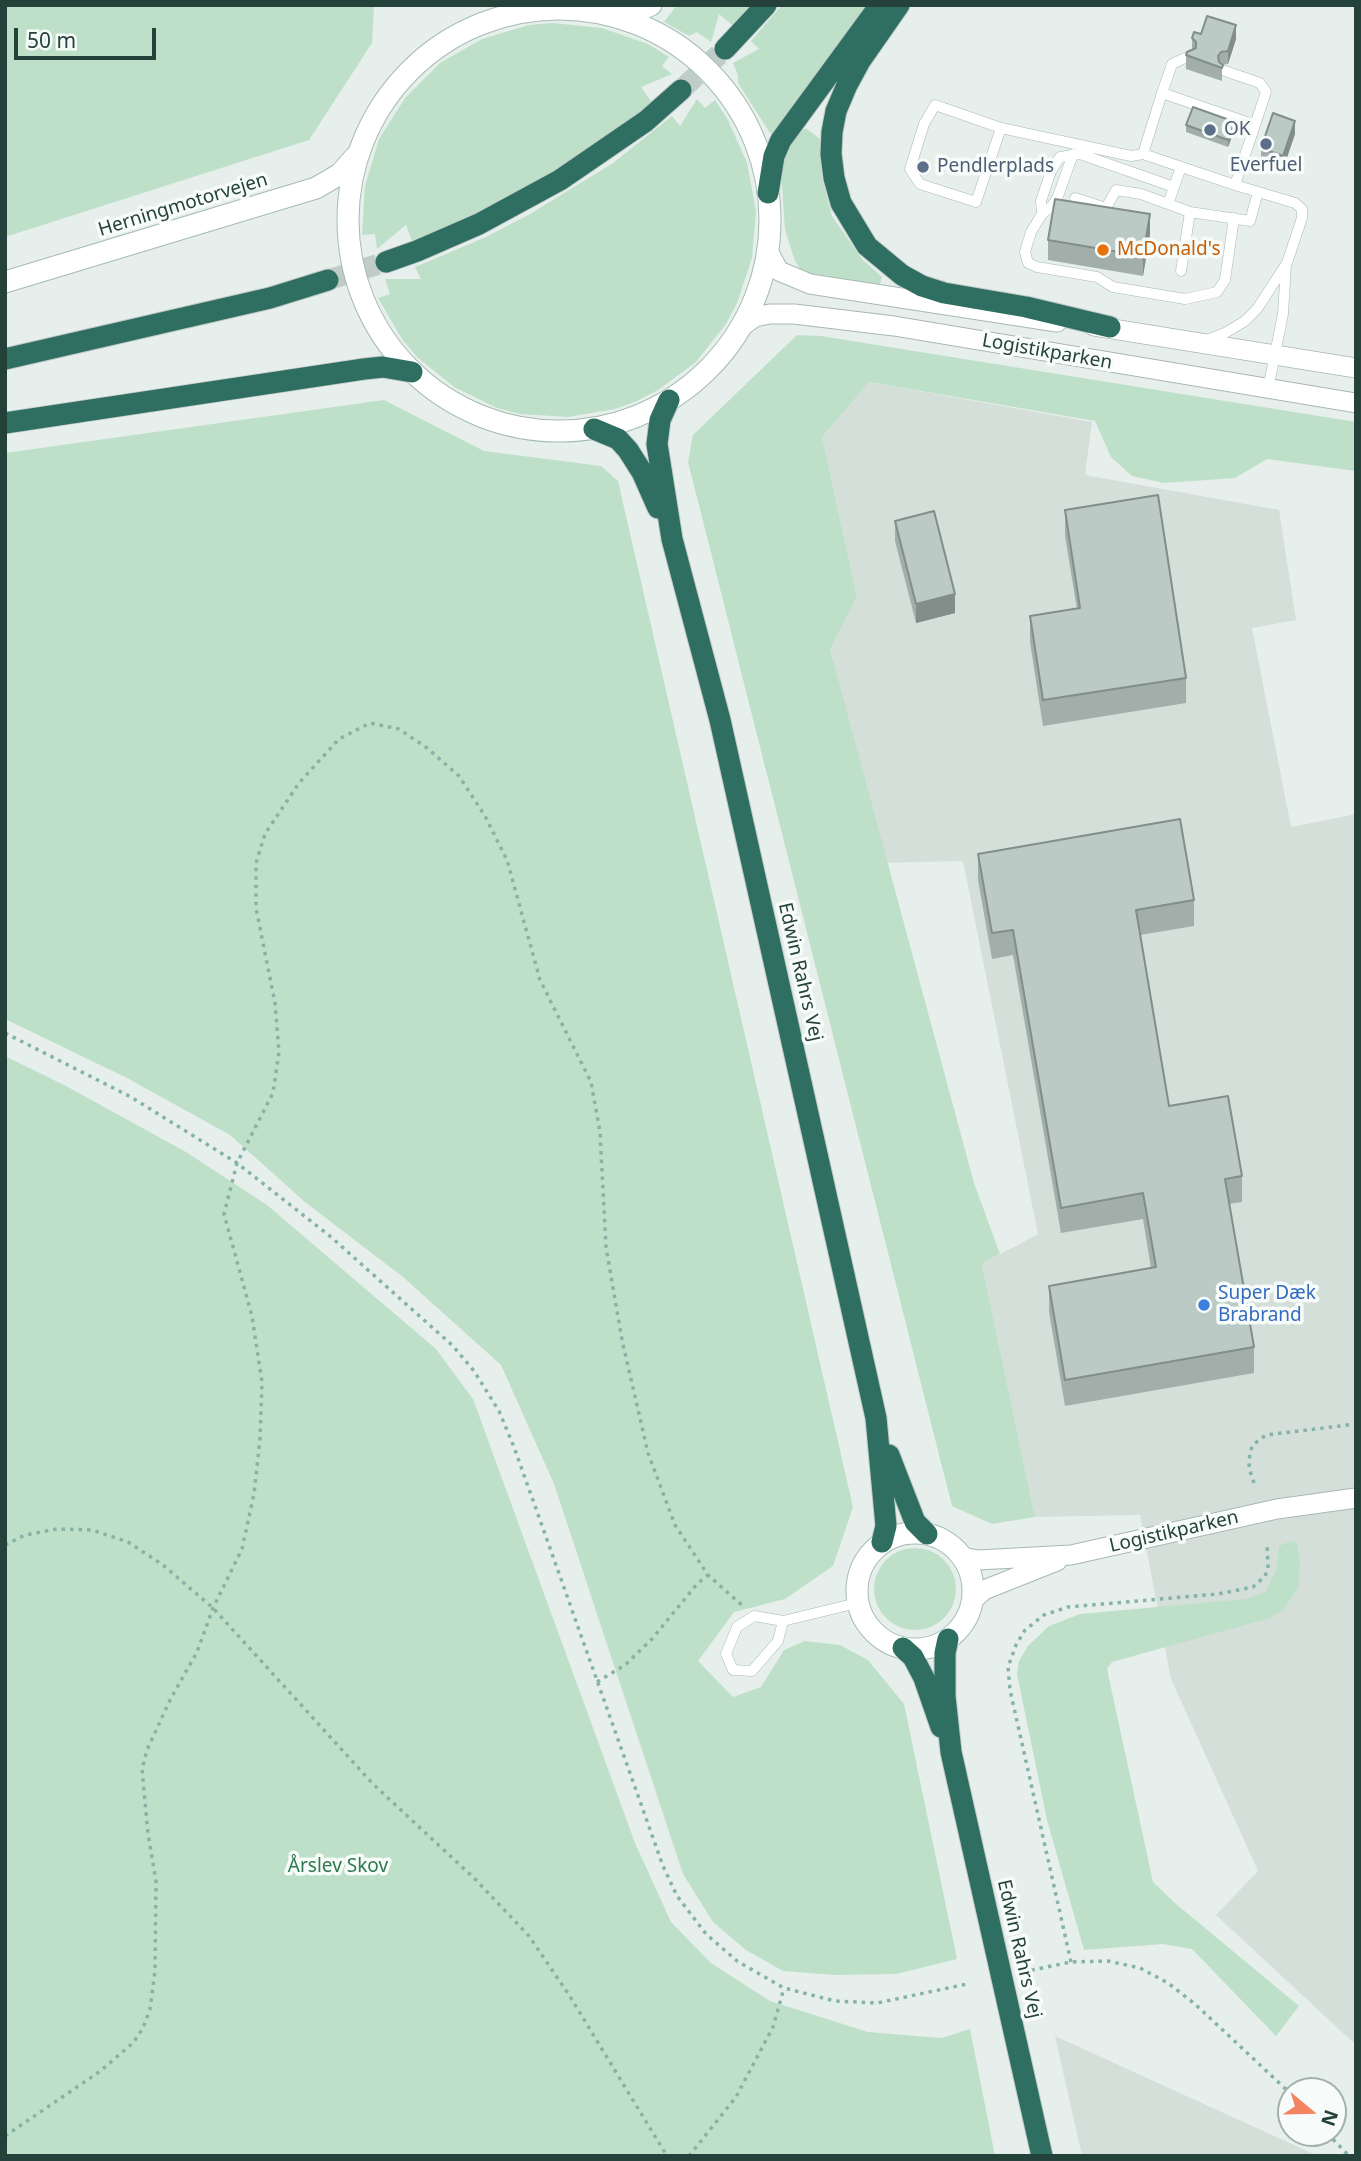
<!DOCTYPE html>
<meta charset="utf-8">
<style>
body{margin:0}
#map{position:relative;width:1361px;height:2161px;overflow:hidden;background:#e6efeb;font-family:"Noto Sans",sans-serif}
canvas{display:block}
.frame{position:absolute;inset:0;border:7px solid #24423a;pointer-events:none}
.north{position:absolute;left:1277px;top:2077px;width:70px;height:70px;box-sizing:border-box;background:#f7fbf9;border:2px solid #a3b1ad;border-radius:50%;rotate:109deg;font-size:19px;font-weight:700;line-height:28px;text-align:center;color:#24423a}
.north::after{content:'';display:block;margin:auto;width:24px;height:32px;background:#f4845f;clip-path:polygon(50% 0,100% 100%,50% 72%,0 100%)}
.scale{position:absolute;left:14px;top:28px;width:142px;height:32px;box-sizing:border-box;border:4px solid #24423a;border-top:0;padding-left:9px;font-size:21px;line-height:24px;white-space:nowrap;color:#24423a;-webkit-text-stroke:5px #f7fbf9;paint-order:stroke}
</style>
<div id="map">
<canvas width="1361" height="2161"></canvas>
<div class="frame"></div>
<div class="north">N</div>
<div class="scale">50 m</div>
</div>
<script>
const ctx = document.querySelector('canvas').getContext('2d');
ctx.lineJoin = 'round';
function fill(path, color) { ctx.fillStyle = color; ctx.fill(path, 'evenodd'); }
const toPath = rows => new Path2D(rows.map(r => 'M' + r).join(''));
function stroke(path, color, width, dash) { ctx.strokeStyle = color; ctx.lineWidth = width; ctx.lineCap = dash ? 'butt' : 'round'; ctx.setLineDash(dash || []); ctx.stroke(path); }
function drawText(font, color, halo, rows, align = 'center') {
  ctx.font = font + ' "Noto Sans",sans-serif'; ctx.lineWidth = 7; ctx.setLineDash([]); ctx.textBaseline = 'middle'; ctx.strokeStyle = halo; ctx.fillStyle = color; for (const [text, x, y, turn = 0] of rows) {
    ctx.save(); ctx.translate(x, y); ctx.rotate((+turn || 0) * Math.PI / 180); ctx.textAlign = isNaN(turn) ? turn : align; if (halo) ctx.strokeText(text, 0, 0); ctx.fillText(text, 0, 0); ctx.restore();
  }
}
const built = toPath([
 [868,382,1092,422,1085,475,1279,510,1296,620,1252,628,1291,827,1356,814,1356,2045,1216,1915,1258,1871,1171,1679,1140,1515,1035,1517,982,1264,1038,1234,963,861,881,863,830,648,857,597,822,437],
 [1055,2036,1318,2156,1082,2156]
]);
const green = toPath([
 [5,5,374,5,372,43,309,140,5,237],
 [677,5,757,5,737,29,719,14,711,42,697,32,689,36,664,22],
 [782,5,872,5,774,133,770,133,738,83,738,75,733,63,759,49,751,41],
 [553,23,602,28,648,44,669,57,662,66,672,74,641,87,653,104,628,123,514,198,413,244,406,225,377,249,375,234,362,235,365,186,379,139,405,98,440,63,482,39,529,25],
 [697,99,705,108,715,100,728,120,747,163,756,211,752,258,737,303,726,324,696,362,658,390,637,401,615,409,568,417,520,414,497,408,454,387,417,357,402,339,378,298,390,294,385,279,421,279,415,267,486,237,530,214,613,163,672,116,680,126],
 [801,129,807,129,820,139,822,178,832,216,862,259,882,277,879,287,818,278,801,270,795,261,785,230,781,171,789,146],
 [797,335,821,336,1356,422,1356,471,1267,459,1235,478,1164,483,1132,476,1111,457,1095,421,869,382,822,437,857,597,830,649,974,1183,1000,1254,982,1264,1035,1517,992,1524,952,1506,688,462,693,435],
 [384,400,484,451,601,466,618,481,853,1507,833,1566,785,1599,734,1612,698,1661,733,1697,761,1687,784,1650,805,1641,840,1645,868,1660,904,1704,957,1959,896,1974,835,1975,783,1971,746,1950,713,1922,683,1874,554,1484,501,1365,403,1277,305,1202,230,1135,127,1078,5,1019,5,453],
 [5,1056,66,1086,186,1152,267,1205,436,1349,473,1399,635,1843,671,1922,711,1963,770,2001,868,2032,942,2038,970,2029,995,2156,5,2156],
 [1291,1541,1297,1543,1300,1564,1298,1588,1283,1610,1270,1618,1112,1662,1107,1669,1153,1882,1176,1904,1299,2006,1276,2036,1192,1949,1163,1944,1084,1950,1047,1820,1017,1674,1019,1661,1028,1646,1049,1626,1080,1614,1246,1599,1265,1592,1276,1571,1279,1546],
 '874 1589a41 41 0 1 1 82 0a41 41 0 1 1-82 0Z'
]);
const highwayTunnel = toPath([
 [681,90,725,49],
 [328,280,386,262]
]);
const path = toPath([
 [5,1033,131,1097,237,1163,331,1237,453,1346,474,1371,499,1411,514,1447,663,1866,677,1896,706,1934,737,1961,784,1988,835,2001,877,2003,967,1984],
 [1254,1483,1249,1468,1250,1451,1254,1444,1266,1435,1356,1424],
 [5,1545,25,1535,57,1529,92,1530,128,1542,163,1565,213,1608,373,1784,475,1879,529,1936,569,1995,667,2156],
 [597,1682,625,1665,652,1639,697,1584,708,1575],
 [1071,1962,1010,1690,1008,1667,1016,1645,1025,1630,1044,1615,1068,1607,1218,1594,1253,1587,1265,1576,1268,1568,1267,1543],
 [1023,1972,1071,1962,1108,1961,1140,1968,1168,1983,1195,2004,1291,2094],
 [1327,2133,1349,2156],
 [5,2136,99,2072,133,2043,143,2028,150,2009,155,1971,156,1881,148,1834,142,1769,147,1750,170,1700,197,1652,213,1608,242,1549,254,1494,260,1439,262,1382,252,1316,224,1214,237,1163,273,1093,279,1052,275,1003,256,908,256,863,265,834,299,783,339,739,370,723,399,729,427,748,459,776,485,816,507,860,540,980,591,1082,600,1132,606,1247,622,1340,648,1453,675,1525,708,1575,744,1607],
 [689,2156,736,2097,773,2027,784,1988]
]);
const lane = toPath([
 [1225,71,1260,83,1266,92,1255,125],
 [1162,93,1172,64,1185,58,1189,58],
 [1001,128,976,202,920,184,910,169,924,124,935,105,1001,128,1131,156,1143,154],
 [1174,187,1080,154,1060,157,1051,171,1041,201,1042,214,1031,232,1025,252,1028,263,1037,267,1097,277,1113,287,1185,299,1217,292,1225,280,1234,218],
 [1075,198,1106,208,1116,190,1141,194,1190,212,1250,221,1258,192],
 [1168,204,1181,167],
 [1042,214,1052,206,1058,196,1073,154],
 [1181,271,1190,212],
 [1207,340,1225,333,1245,321,1257,309,1287,263,1302,218,1302,209,1295,203,1235,185,1255,125,1162,93,1143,154,1235,185],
 [1268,389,1283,314,1286,265],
 [783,1621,778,1641,752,1671,733,1670,726,1654,737,1627,754,1616,783,1621,857,1603]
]);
const street = toPath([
 [768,251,779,271,810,284,1057,322],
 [1094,326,1356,368],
 [741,327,755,317,770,314,794,314,894,326,1356,403],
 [962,1557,978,1560,1071,1555,1277,1509,1356,1498],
 [972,1601,984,1590,1057,1561]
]);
const secondary = toPath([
 '348 220a211 211 0 1 1 422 0a211 211 0 1 1-422 0Z',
 [621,18,651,5],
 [5,282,316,188,340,174,355,157],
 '857 1591a58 58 0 1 1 116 0a58 58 0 1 1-116 0Z'
]);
const highway = toPath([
 [899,5,860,61,847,85,836,111,832,132,831,154,834,178,841,203,867,246,902,275,922,286,944,293,1026,307,1110,327],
 [725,49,766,5],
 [768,193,774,156,781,140,880,5],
 [386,262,417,251,479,224,560,180,646,121,681,90],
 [5,359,270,298,328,280],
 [669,400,660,420,657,444,672,539,720,720,876,1418,886,1526,882,1542],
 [5,423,364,369,383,367,412,372],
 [594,429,618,439,628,450,642,472,658,508],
 [889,1455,915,1522,927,1534],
 [948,1639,945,1653,945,1696,951,1752,1042,2156],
 [903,1648,913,1657,924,1678,941,1727]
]);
const wall = toPath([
 [1201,34,1236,39,1228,64,1222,65,1222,81,1186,69,1186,55,1192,50,1192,38],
 [1186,125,1235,129,1228,147,1186,132],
 [1295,134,1283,169,1261,161,1261,148],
 [1150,234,1143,276,1048,260,1048,240],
 [1065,510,1186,678,1186,703,1043,726,1030,642,1030,616,1077,609,1065,536],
 [895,521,955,613,916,623,895,541],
 [1355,834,1356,834,1356,865,1355,860],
 [978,854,1194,900,1194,926,1140,935,1169,1106,1242,1176,1242,1202,1229,1204,1254,1347,1254,1373,1065,1406,1049,1312,1049,1286,1151,1268,1143,1219,1061,1233,1013,955,992,959,978,880]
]);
const shadedWall = toPath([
 [1236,25,1236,39,1228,64,1228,51],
 [1295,121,1295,134,1283,169,1283,156],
 [1235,122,1235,129,1228,147,1228,140],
 [1150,214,1150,234,1143,276,1143,256],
 [955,594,955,613,916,623,916,604]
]);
const building = toPath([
 [1207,16,1236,25,1228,51,1221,52,1218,56,1219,62,1223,65,1222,68,1186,55,1187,52,1196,48,1196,42,1192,38,1194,32,1201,34,1207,16],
 [1193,107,1235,122,1228,140,1186,125,1193,107],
 [1273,113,1295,121,1283,156,1261,148,1273,113],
 [1055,199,1150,214,1143,256,1048,240,1055,199],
 [1158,495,1186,678,1043,700,1030,616,1080,608,1065,510,1158,495],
 [934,511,955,594,916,604,895,521,934,511],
 [1180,819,1194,900,1136,910,1169,1106,1228,1096,1242,1176,1225,1179,1254,1347,1065,1380,1049,1286,1156,1267,1143,1193,1061,1208,1013,930,992,933,978,854,1180,819]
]);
const markers = [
 [1210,130,7,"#5c6f8a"],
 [1266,144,7,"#5c6f8a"],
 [923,167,7,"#5c6f8a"],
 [1103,250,7,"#e8710a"],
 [1204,1305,7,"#3f7fe0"]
];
const serviceNames = [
 ["OK",1224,130],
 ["Everfuel",1266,166,"center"],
 ["Pendlerplads",937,167]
];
const streetNames = [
 ["Herningmotorvejen",183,205,-17],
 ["Logistikparken",1047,352,10],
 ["Edwin Rahrs Vej",800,972,77],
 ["Logistikparken",1174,1532,-13],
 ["Edwin Rahrs Vej",1019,1949,77]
];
const foodNames = [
 ["McDonald's",1117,250]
];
const shopNames = [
 ["Super Dæk",1218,1294],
 ["Brabrand",1218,1316]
];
const parkNames = [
 ["Årslev Skov",338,1867]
];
fill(built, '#d4dfda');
fill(green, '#bfe0c8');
stroke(highwayTunnel, '#bfccc8', 21, [21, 10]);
stroke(lane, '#a8b8b2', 11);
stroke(street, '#a8b8b2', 21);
stroke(secondary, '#a4bbb3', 23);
stroke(highway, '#c2cac8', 23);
stroke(path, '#86b3a5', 3.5, [3.5, 5]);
stroke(lane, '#fff', 10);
stroke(street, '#fff', 19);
stroke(secondary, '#fff', 21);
stroke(highway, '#2f6f62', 21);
fill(wall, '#a1aea9');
fill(shadedWall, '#838d89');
fill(building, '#bbcac4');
stroke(building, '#838d89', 2);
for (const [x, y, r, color] of markers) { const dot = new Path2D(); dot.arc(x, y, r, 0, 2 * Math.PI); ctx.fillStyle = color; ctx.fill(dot); stroke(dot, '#f7fbf9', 2.5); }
drawText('19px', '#4e5e75', '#f7fbf9', serviceNames, 'left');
drawText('19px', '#24423a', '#f7fbf9', streetNames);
drawText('19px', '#c56008', '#f7fbf9', foodNames, 'left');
drawText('19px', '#366cbe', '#f7fbf9', shopNames, 'left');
drawText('19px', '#2d7a4b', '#f7fbf9', parkNames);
</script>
